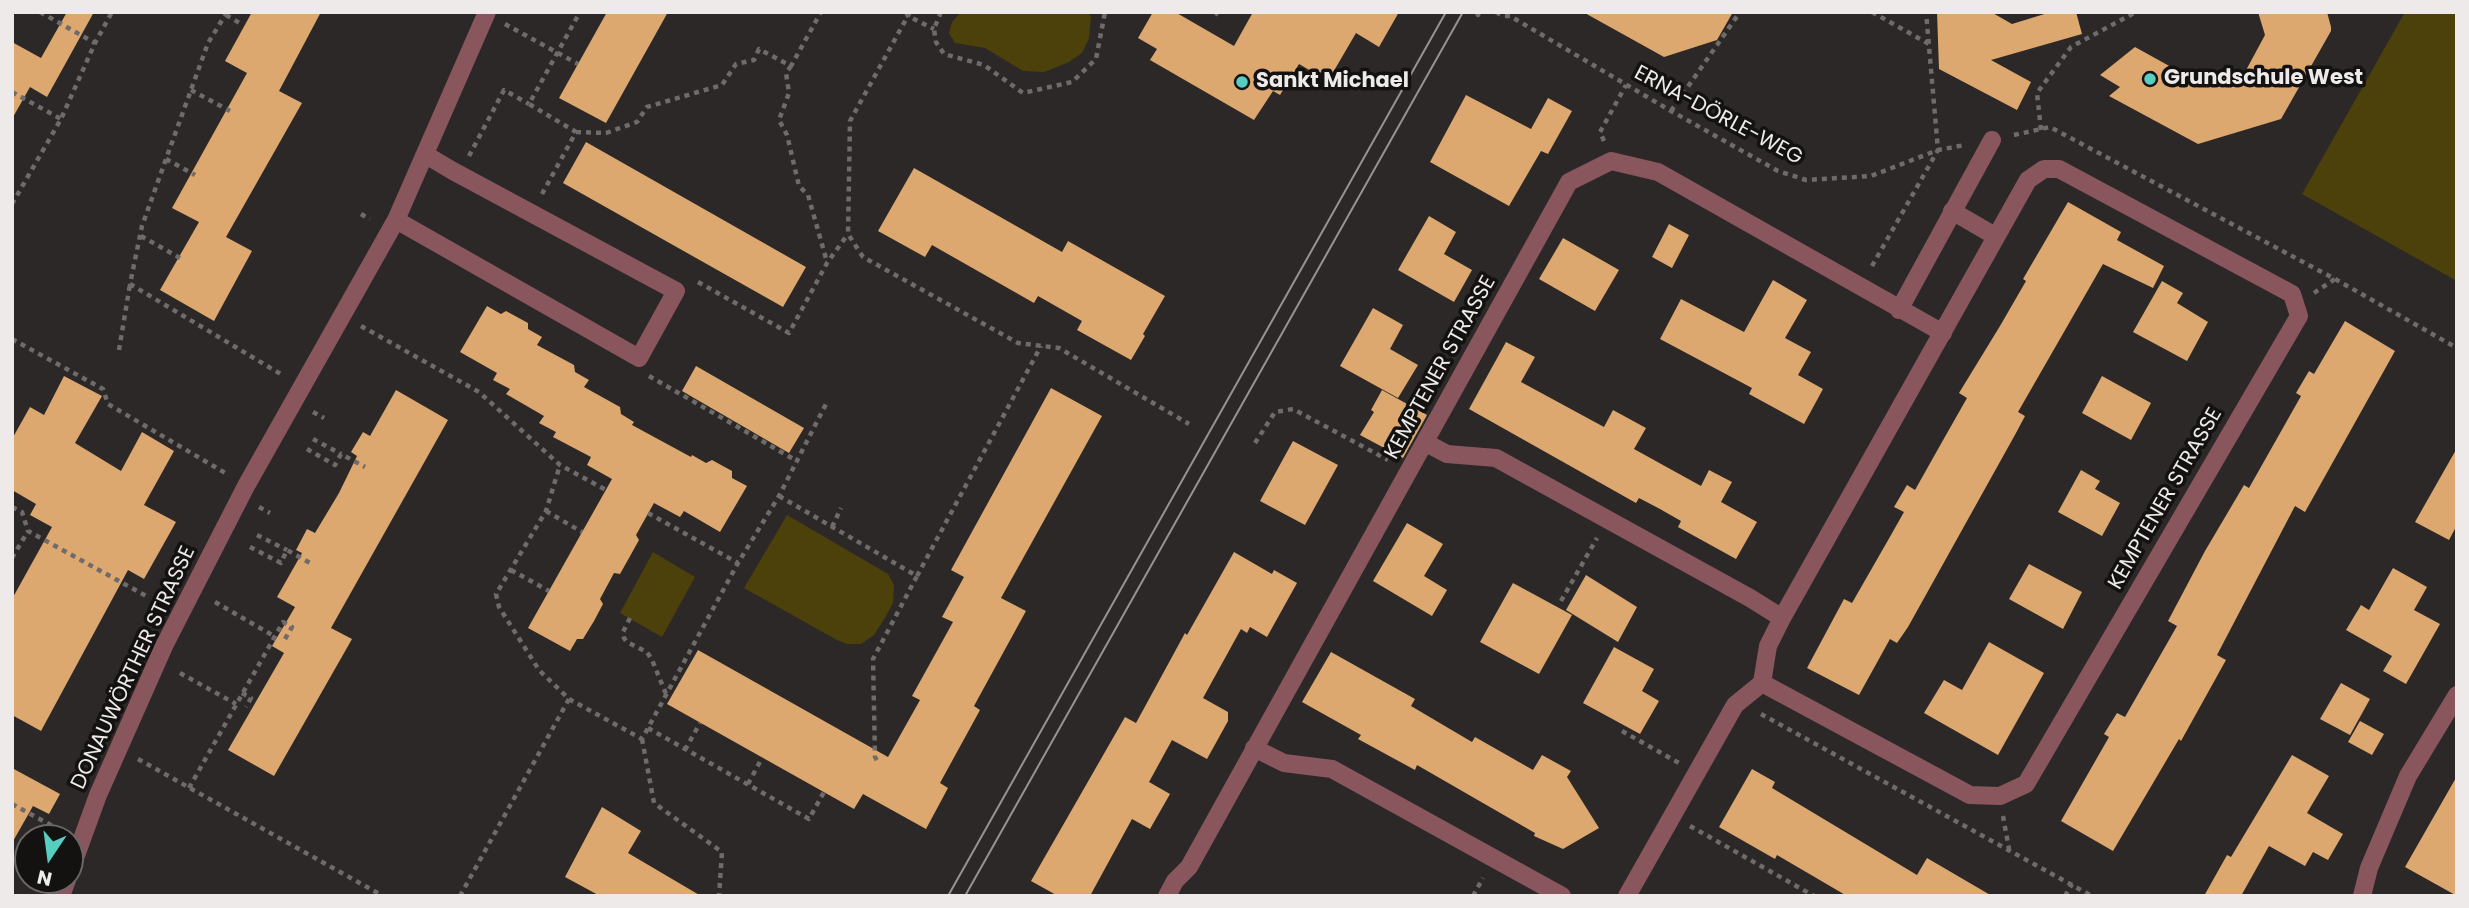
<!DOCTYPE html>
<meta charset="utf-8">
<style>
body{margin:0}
#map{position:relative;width:2469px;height:908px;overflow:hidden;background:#2c2827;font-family:Poppins,sans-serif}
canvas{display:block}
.frame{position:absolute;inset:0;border:14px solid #edeae9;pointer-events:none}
.north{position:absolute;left:14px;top:824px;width:70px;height:70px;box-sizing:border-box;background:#131211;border:2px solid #6a6867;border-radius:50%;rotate:193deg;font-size:19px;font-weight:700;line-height:28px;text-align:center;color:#edeae9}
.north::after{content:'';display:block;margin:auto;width:24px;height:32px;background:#58cec1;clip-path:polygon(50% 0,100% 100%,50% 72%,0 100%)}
</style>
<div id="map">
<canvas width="2469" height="908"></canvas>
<div class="frame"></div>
<div class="north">N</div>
</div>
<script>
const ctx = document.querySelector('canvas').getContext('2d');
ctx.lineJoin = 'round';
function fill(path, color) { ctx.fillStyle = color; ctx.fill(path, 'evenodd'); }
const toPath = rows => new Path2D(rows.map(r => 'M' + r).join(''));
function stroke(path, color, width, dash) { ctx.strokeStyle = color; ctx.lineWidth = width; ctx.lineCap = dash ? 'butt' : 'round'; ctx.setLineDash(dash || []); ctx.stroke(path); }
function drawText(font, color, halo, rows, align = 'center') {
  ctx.font = font + ' Poppins,sans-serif'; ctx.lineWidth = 7; ctx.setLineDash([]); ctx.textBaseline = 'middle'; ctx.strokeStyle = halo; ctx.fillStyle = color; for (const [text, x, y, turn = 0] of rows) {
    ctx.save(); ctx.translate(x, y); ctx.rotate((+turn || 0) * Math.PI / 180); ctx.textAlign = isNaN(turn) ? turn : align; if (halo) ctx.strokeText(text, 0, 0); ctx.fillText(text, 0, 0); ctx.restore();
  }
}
const green = toPath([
 [961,12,1088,12,1091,17,1089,38,1082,53,1069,62,1044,72,1023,71,985,48,955,43,949,33,952,22],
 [2405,12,2457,12,2457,281,2302,194],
 [787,515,888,574,894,585,893,603,885,618,874,635,861,644,847,644,837,640,744,588],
 [653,552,695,577,662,637,620,613]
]);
const building = toPath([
 [67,12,94,12,47,97,30,87,12,119,12,42,41,58],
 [252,12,321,12,279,91,302,103,226,237,252,251,214,321,160,290,199,222,172,208,247,73,225,61],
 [607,12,668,12,606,123,559,98],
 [1153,12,1175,12,1234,46,1253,12,1399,12,1379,47,1356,33,1328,81,1299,64,1280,95,1273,91,1254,120,1150,60,1157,49,1138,38],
 [1583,12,1733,12,1717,40,1664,57],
 [1937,12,1991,12,2012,24,2051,12,2076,12,2082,34,1991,60,2031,82,2017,110,1939,69],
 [2258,12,2327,12,2331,27,2331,31,2281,119,2198,144,2109,96,2120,87,2100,75,2135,47,2200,83,2244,74,2265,35],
 [1466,95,1531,129,1548,98,1572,111,1548,154,1541,151,1509,206,1430,162],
 [586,142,806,267,783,307,563,183],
 [914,168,1062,252,1068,241,1165,296,1143,334,1145,336,1131,360,1077,330,1082,321,1038,296,1034,303,932,245,925,257,878,231],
 [2068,202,2121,232,2117,240,2164,266,2153,288,2103,264,2018,412,2025,416,2016,433,1908,627,1897,643,1890,639,1859,695,1807,668,1844,599,1852,603,1891,535,1904,512,1894,507,1907,485,1915,490,1942,442,1967,398,1959,393,2000,326,2026,281,2023,279],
 [1429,216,1456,232,1444,254,1472,270,1454,302,1398,270],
 [1669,224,1689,235,1672,268,1652,257],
 [1563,238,1619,270,1595,311,1539,279],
 [1773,280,1807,300,1785,338,1811,352,1798,375,1823,389,1804,424,1749,394,1752,388,1660,339,1681,299,1744,332],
 [2162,281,2183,293,2177,303,2208,322,2187,361,2133,332],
 [487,306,501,314,506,311,528,323,528,329,542,337,537,345,574,365,575,372,589,380,584,387,620,407,621,414,634,422,632,425,691,457,692,455,706,463,712,460,732,471,732,478,747,486,720,532,684,511,680,517,654,503,636,535,639,540,629,558,620,574,614,573,600,599,603,604,594,621,583,639,577,639,570,651,528,628,612,479,587,465,591,457,553,437,556,432,539,423,544,416,506,394,510,389,493,380,497,373,460,352],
 [1373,308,1403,325,1390,349,1418,365,1398,398,1340,366],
 [2345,321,2395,351,2305,512,2295,506,2217,655,2226,660,2181,741,2179,739,2113,851,2061,821,2109,737,2104,734,2117,713,2125,717,2177,626,2168,621,2205,551,2244,485,2249,488,2301,396,2296,393,2309,371,2314,374],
 [1506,342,1535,357,1521,382,1604,427,1613,410,1646,428,1634,449,1701,486,1709,470,1732,482,1721,502,1757,522,1736,559,1678,527,1681,521,1660,509,1639,498,1636,503,1469,409],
 [696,366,804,428,789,453,682,391],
 [64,376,102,396,75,443,121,471,142,432,174,451,144,505,176,522,144,579,128,570,41,731,12,715,12,599,52,527,30,515,36,504,12,490,12,439,30,407,44,415],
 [2102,376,2151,403,2131,440,2082,413],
 [1051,388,1102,416,1001,598,1026,611,974,706,980,710,940,783,948,788,926,829,863,794,854,809,667,704,698,650,888,757,920,700,912,696,953,622,942,617,964,577,951,570],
 [396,390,448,420,331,628,352,639,274,776,228,750,284,653,272,646,295,607,277,597,302,553,296,550,307,529,315,533,339,493,357,456,351,452,363,432,370,436],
 [1382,390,1427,415,1403,458,1360,435,1374,412,1371,410],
 [1293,441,1338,465,1305,525,1260,501],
 [2457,448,2457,525,2449,540,2415,522],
 [2081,470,2100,481,2095,489,2120,503,2102,536,2058,512],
 [1407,523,1443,544,1424,576,1447,590,1432,616,1373,581],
 [1234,552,1272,574,1274,570,1297,583,1267,637,1250,627,1247,633,1241,629,1203,698,1228,712,1228,721,1207,759,1172,740,1149,782,1170,794,1150,829,1132,819,1090,896,1058,896,1031,881,1125,717,1136,723,1185,633,1187,635],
 [2029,564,2082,592,2063,629,2009,599],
 [2393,568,2427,587,2414,610,2440,624,2406,684,2383,671,2392,656,2346,630,2361,605,2369,610],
 [1586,575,1637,607,1618,642,1566,610],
 [1513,583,1572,615,1539,674,1480,642],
 [1989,642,2044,673,1998,755,1924,713,1944,680,1962,690],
 [1614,647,1654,669,1642,691,1659,701,1640,734,1583,703],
 [1331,652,1415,699,1411,706,1472,742,1475,737,1533,770,1542,755,1571,771,1567,777,1599,828,1563,849,1534,836,1535,833,1417,765,1415,770,1358,739,1361,735,1302,702],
 [2341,683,2370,699,2350,735,2320,719],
 [2360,721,2384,734,2372,755,2348,742],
 [2292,755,2329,776,2307,813,2343,834,2328,860,2313,852,2305,866,2269,846,2241,896,2204,896,2227,855,2231,857],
 [12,768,60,794,49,814,33,806,12,843],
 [1752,769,1775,782,1772,788,1917,875,1927,858,1992,896,1847,896,1777,855,1775,859,1719,827],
 [2457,776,2457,896,2405,867],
 [602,807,641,831,628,853,701,896,600,896,565,877]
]);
const path = toPath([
 [40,12,95,43],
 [227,12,208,43,166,159,142,226,130,284,284,376],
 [906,12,908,16,934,29],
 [910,12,850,121,848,234,863,257,1018,343,1059,348,1189,424],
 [941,12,934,29,936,42,944,54,984,65,1023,93,1072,82,1096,59,1105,12],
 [1215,12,1218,15],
 [1477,12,1478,15,1480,12],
 [1496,12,1503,16,1510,16,1671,111,1778,171,1806,180,1871,176,1938,150,1965,145],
 [1872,12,1929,44],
 [226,15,243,25],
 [505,24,578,64],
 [791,66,786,73,789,93,779,120,787,135,799,186,808,195,827,262],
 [191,90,230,111],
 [12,92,61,119],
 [1671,111,1740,12],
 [2041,130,2037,93,2071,47,2136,12],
 [576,132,606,133,637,122,647,107,722,85,736,64,754,60,759,49,791,66,821,12],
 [2014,135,2050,127,2335,279,2457,348],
 [1604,141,1600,132,1626,85],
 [469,156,504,90,529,104],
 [166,159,195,175],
 [542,194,576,132,529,104,580,12],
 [12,204,61,119,95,43,112,12],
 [361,214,370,219],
 [141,236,180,258],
 [1872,266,1938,150,1926,12],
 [698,282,789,333,827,263,848,234],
 [2314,293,2335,279],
 [361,326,479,392,560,465,606,490],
 [12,339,103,389,108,404,227,474],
 [119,350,130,284],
 [649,376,797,461],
 [313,412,324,418],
 [313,439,341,454],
 [1255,443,1275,412,1293,409,1388,460],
 [307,449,335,465,341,454,365,467],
 [779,496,917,576,873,659,875,757,879,764],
 [12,507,22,512,28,531,148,597],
 [259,507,270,513],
 [546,511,582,532],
 [648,513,738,563],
 [832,527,841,508],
 [257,535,287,550],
 [250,547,281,563,287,550,310,563],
 [12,558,28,531],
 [511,570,549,591],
 [917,576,1041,346],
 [1561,601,1597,538],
 [215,602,274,636],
 [630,618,623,632,624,638,627,642,647,652,652,660,666,694],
 [180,673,236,704],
 [242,693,251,698,246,707],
 [569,699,642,739,738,563,779,496,827,402],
 [1761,714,2092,896],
 [648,728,809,819,824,792],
 [1622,731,1679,763],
 [642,739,654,803,722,852,719,896],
 [685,750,700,723],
 [138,759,383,896],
 [748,784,762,758],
 [189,788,283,622,292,627,285,639],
 [12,804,60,830],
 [2003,816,2009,849],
 [1690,826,1814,896],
 [460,896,569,699,539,670,499,607,496,594,546,511,560,465],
 [1473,896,1483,878],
 [2065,896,2072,884]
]);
const minor = toPath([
 [1952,211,1995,236],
 [396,220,639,358,676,291,453,171,426,155],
 [1899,310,1992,140],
 [1426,443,1447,454,1496,458,1750,598,1782,618],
 [1254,748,1284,763,1332,769,1562,896],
 [70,872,98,795,164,646,246,486,396,220,487,12],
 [61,896,67,880],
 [1167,896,1175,881,1189,867,1569,182,1611,161,1658,172,1943,333],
 [1627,896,1735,705,1762,683,1768,646,1782,618,2028,180,2044,169,2059,169,2292,294,2299,316,2026,784,2000,796,1970,795,1762,683],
 [2362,896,2369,868,2408,776,2457,695]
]);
const tram = toPath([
 [948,896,1446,12],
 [965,896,1463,12]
]);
const markers = [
 [2150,79,7,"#58cec1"],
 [1242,82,7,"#58cec1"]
];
const poiNames = [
 ["Grundschule West",2164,79],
 ["Sankt Michael",1256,82]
];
const streetNames = [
 ["ERNA-DÖRLE-WEG",1718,116,28],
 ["KEMPTENER STRASSE",1441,368,-61],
 ["KEMPTENER STRASSE",2166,499,-60],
 ["DONAUWÖRTHER STRASSE",134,668,-65]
];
fill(green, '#4c410b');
fill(building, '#dca86f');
stroke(path, '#6f6b6a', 4.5, [5, 5]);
stroke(minor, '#8a565e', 18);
stroke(tram, '#979392', 2);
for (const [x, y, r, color] of markers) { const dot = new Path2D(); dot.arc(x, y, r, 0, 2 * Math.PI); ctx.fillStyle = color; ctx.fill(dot); stroke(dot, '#131211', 2.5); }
drawText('bold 21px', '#edeae9', '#131211', poiNames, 'left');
drawText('21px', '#edeae9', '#131211', streetNames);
</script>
